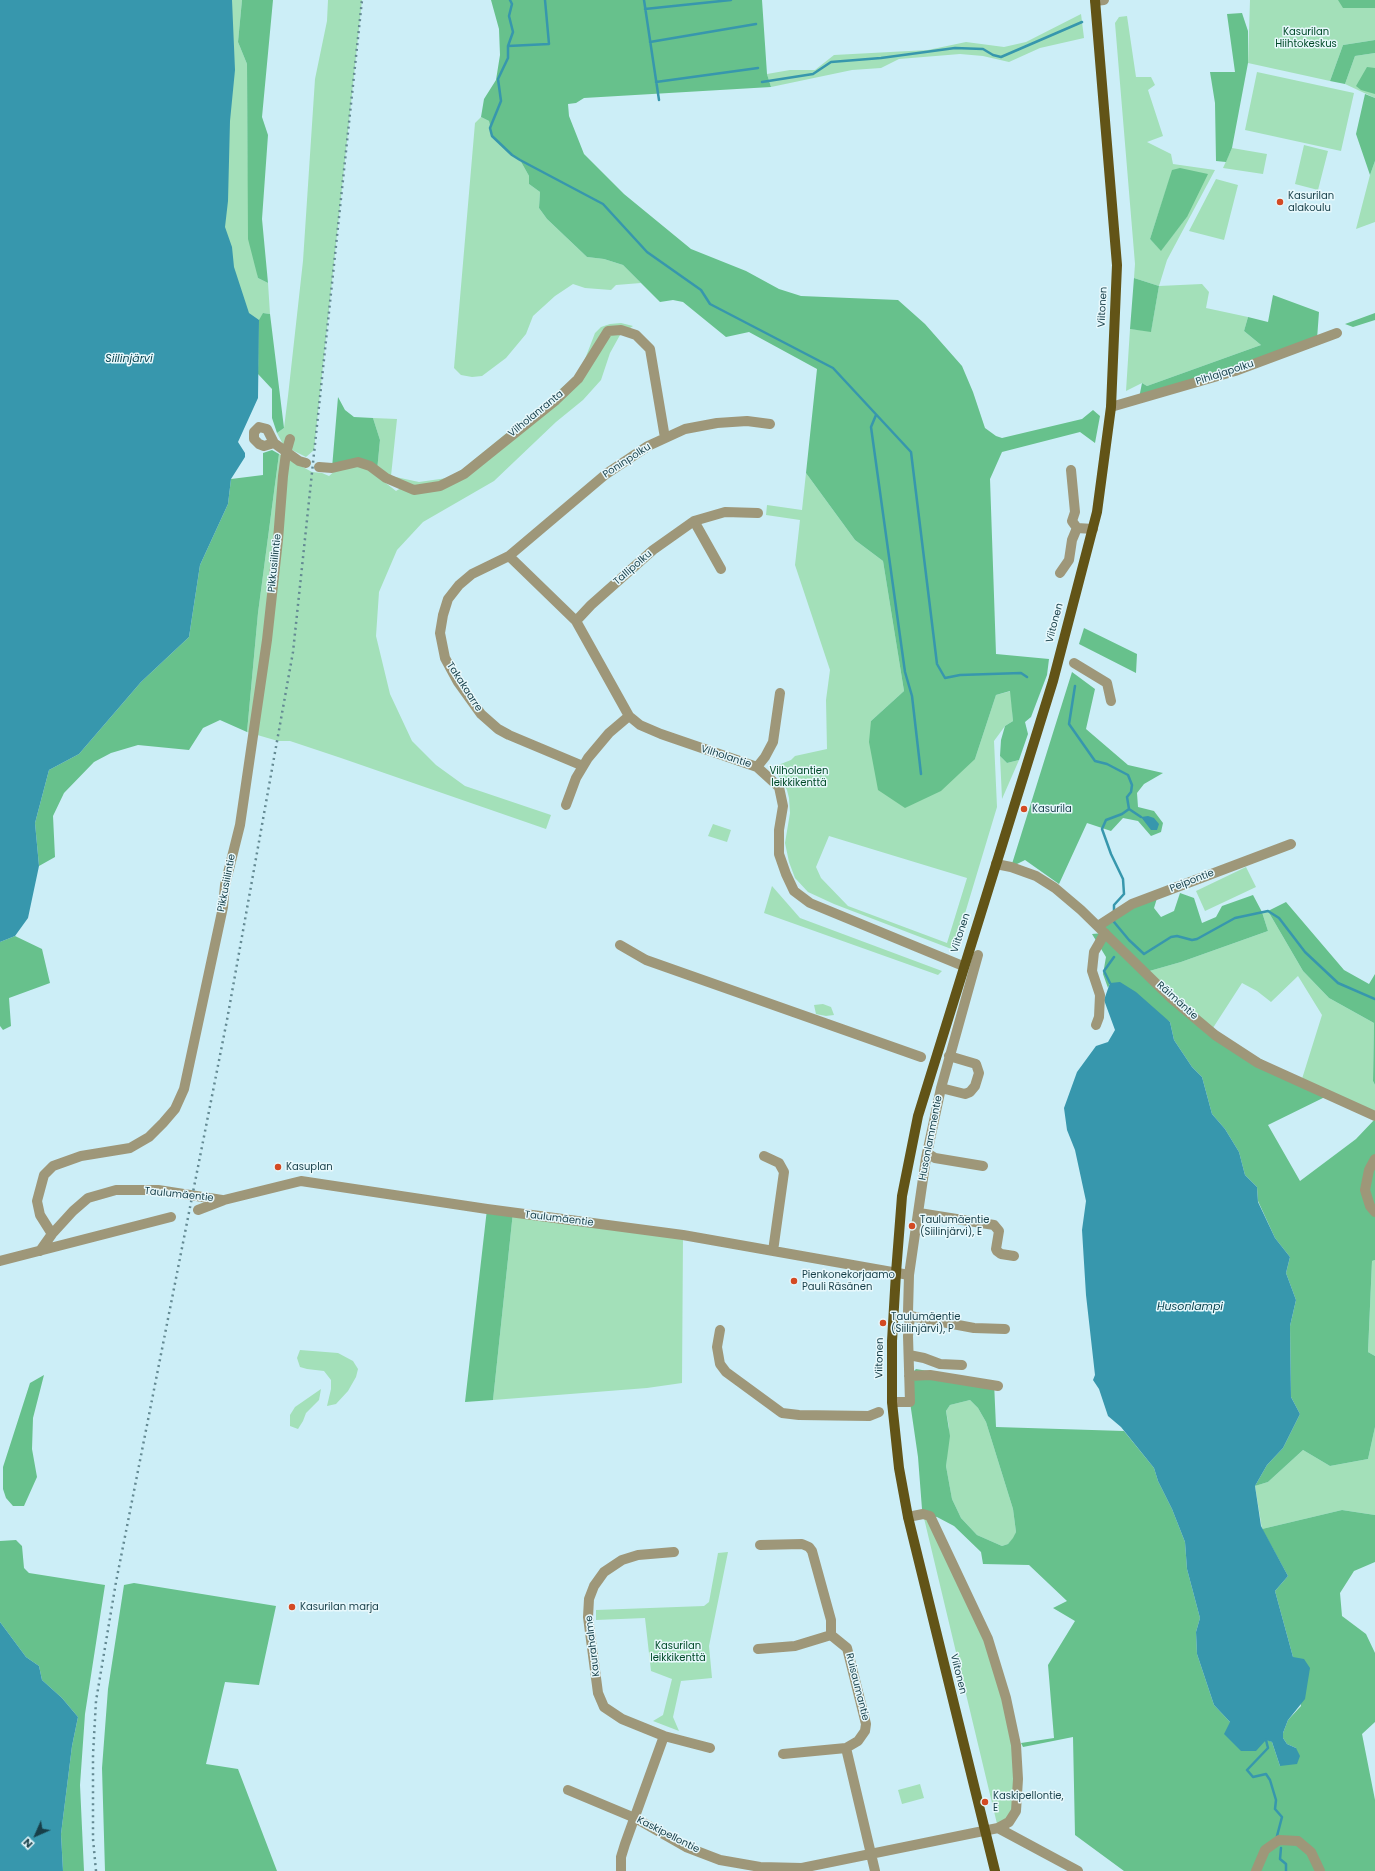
<!DOCTYPE html>
<meta charset="utf-8">
<style>
body{margin:0}
#map{position:relative;width:1375px;height:1871px;overflow:hidden;background:#cceef7;font-family:Poppins,sans-serif}
canvas{display:block}
.north{position:absolute;left:16px;top:1815px;width:40px;height:40px;-webkit-text-stroke:3px #e7f8fc;paint-order:stroke;rotate:225deg;font-size:11px;font-weight:700;line-height:16px;text-align:center;color:#173f49}
.north::after{content:'';display:block;margin:auto;width:14px;height:18px;background:#173f49;clip-path:polygon(50% 0,100% 100%,50% 72%,0 100%)}
</style>
<div id="map">
<canvas width="1375" height="1871"></canvas>
<div class="north">N</div>
</div>
<script>
const ctx = document.querySelector('canvas').getContext('2d');
ctx.lineJoin = 'round';
function fill(path, color) { ctx.fillStyle = color; ctx.fill(path, 'evenodd'); }
const toPath = rows => new Path2D(rows.map(r => 'M' + r).join(''));
function stroke(path, color, width, dash) { ctx.strokeStyle = color; ctx.lineWidth = width; ctx.lineCap = dash ? 'butt' : 'round'; ctx.setLineDash(dash || []); ctx.stroke(path); }
function drawText(font, color, halo, rows, align = 'center') {
  ctx.font = font + ' Poppins,sans-serif'; ctx.lineWidth = 3; ctx.setLineDash([]); ctx.textBaseline = 'middle'; ctx.strokeStyle = halo; ctx.fillStyle = color; for (const [text, x, y, turn = 0] of rows) {
    ctx.save(); ctx.translate(x, y); ctx.rotate((+turn || 0) * Math.PI / 180); ctx.textAlign = isNaN(turn) ? turn : align; if (halo) ctx.strokeText(text, 0, 0); ctx.fillText(text, 0, 0); ctx.restore();
  }
}
const green = toPath([
 [218,0,242,0,238,42,247,64,248,178,258,278,268,283,270,314,263,313,258,363,258,398,238,393,199,338],
 [328,0,362,0,314,450,306,457,284,446,277,433,284,428,288,396,303,261,315,79,327,21],
 [1250,0,1375,0,1375,40,1343,45,1330,81,1248,63],
 [1081,14,1084,38,1040,48,1009,62,983,56,960,54,899,59,881,68,852,70,771,87,767,74,790,70,815,70,834,55,928,50,966,42,1004,47,1026,42],
 [1127,16,1136,77,1151,77,1155,85,1148,90,1163,136,1147,142,1171,154,1173,164,1215,170,1167,260,1159,286,1202,284,1209,292,1206,308,1248,317,1244,331,1261,345,1147,386,1142,383,1126,391,1130,329,1151,331,1159,286,1134,278,1135,264,1115,23,1119,17],
 [1169,181,1187,217,1161,250,1150,239],
 [1375,53,1375,98,1345,84,1355,56],
 [1257,72,1354,93,1341,151,1245,130],
 [481,117,489,121,492,136,512,155,520,160,529,176,529,184,540,192,539,208,547,219,587,257,604,259,623,265,641,283,616,285,611,290,585,288,573,284,555,296,533,316,526,334,506,358,482,376,472,377,461,375,454,368,475,123],
 [1304,145,1328,151,1318,190,1295,184],
 [1232,148,1267,154,1263,174,1223,168],
 [1375,161,1375,222,1356,229,1370,175],
 [1216,179,1238,185,1224,240,1189,231],
 [621,323,633,326,620,335,610,353,601,380,583,400,556,422,494,481,423,522,397,550,379,592,376,636,390,694,412,741,436,765,465,786,551,815,546,829,341,758,290,741,278,741,247,732,258,613,279,454,312,472,322,473,329,476,336,470,357,466,369,470,396,491,404,486,377,471,380,440,373,418,397,419,391,476,419,482,447,478,463,469,576,376,585,359,595,333,601,327,610,324],
 [806,473,855,540,883,561,904,691,871,721,975,759,996,695,1011,691,1013,721,1005,726,994,741,997,807,954,950,834,904,808,892,795,878,789,862,785,843,790,813,789,798,787,790,773,767,791,760,795,756,827,749,826,700,830,670,795,565,800,520,766,515,767,505,802,510],
 [829,836,967,878,947,943,848,906,821,878,816,867],
 [1000,756,1007,763,1019,760,1002,799],
 [713,824,731,830,727,842,708,836],
 [1246,867,1256,887,1205,911,1196,891],
 [772,886,800,918,942,971,938,975,764,913],
 [1268,911,1303,971,1329,998,1374,1023,1373,1081,1375,1085,1375,1116,1301,1082,1322,1015,1298,976,1271,1002,1257,991,1242,983,1211,1031,1146,972,1181,962,1268,931,1262,912],
 [823,1004,831,1007,834,1015,826,1016,816,1014,814,1005],
 [513,1212,683,1235,682,1383,647,1388,493,1400],
 [1375,1260,1375,1356,1368,1352,1372,1261],
 [300,1350,338,1353,353,1361,358,1369,356,1377,348,1391,336,1404,327,1406,331,1389,331,1380,324,1371,307,1369,300,1367,297,1358],
 [321,1389,319,1400,306,1413,303,1421,298,1429,290,1426,290,1415,295,1407],
 [970,1400,978,1408,986,1422,1013,1509,1016,1532,1014,1538,1008,1544,1002,1546,977,1535,961,1518,952,1499,946,1466,949,1427,946,1411,950,1405],
 [1375,1427,1375,1515,1342,1510,1262,1529,1255,1486,1268,1482,1303,1450,1330,1466,1368,1459],
 [923,1514,927,1514,988,1639,1013,1727,1016,1811,998,1828],
 [728,1552,709,1646,712,1678,681,1681,673,1717,679,1731,653,1721,663,1715,672,1679,651,1671,645,1618,596,1620,596,1610,704,1606,709,1602,718,1553],
 [920,1784,924,1798,902,1804,898,1790]
]);
const forest = toPath([
 [242,0,273,0,262,117,268,135,262,219,268,283,258,278,248,239,247,64,238,42],
 [491,0,762,0,767,74,771,87,584,98,576,103,568,104,569,116,584,154,624,194,691,249,746,271,779,289,801,296,898,300,925,324,962,366,973,392,985,428,996,436,1002,438,1082,419,1093,410,1100,416,1095,443,1080,432,1002,452,990,479,996,654,1049,659,1047,675,1031,717,1025,722,1028,734,1019,760,1007,763,1000,756,1001,740,1005,726,1013,721,1010,691,996,695,975,759,941,791,905,808,878,790,869,742,871,721,904,691,883,561,855,540,806,473,817,369,749,332,726,337,683,302,673,300,660,302,623,265,604,259,587,257,547,219,539,208,540,192,529,184,529,176,520,160,512,155,492,136,489,121,481,117,484,99,496,80,500,55,499,29],
 [1338,0,1375,0,1375,8,1343,8],
 [1242,13,1248,31,1248,63,1232,148,1226,162,1216,161,1215,103,1210,72,1235,72,1227,14],
 [1375,40,1375,53,1355,56,1345,84,1330,81,1343,45],
 [1367,67,1375,68,1375,94,1361,90,1356,86],
 [1365,94,1375,98,1375,161,1370,175,1356,134],
 [1180,168,1208,174,1187,217,1161,251,1150,239,1172,170],
 [1134,278,1159,286,1151,332,1130,329],
 [1273,295,1319,312,1317,339,1139,398,1142,383,1147,386,1261,345,1244,331,1248,317,1268,322],
 [263,313,270,314,284,428,277,433,272,418,272,389,258,374,259,320],
 [1375,313,1375,320,1353,327,1345,324],
 [338,397,345,410,354,417,373,418,380,440,377,471,370,466,332,468],
 [272,450,279,454,258,613,247,732,220,720,203,728,189,750,138,745,111,753,94,762,64,793,53,816,55,857,39,866,35,823,49,770,79,754,141,682,189,637,200,565,228,504,231,479,263,475,263,453],
 [1084,628,1137,654,1136,673,1079,644],
 [1072,672,1095,689,1086,729,1128,765,1163,773,1144,784,1137,793,1138,807,1154,811,1163,823,1161,832,1151,836,1138,821,1123,818,1111,831,1087,823,1059,884,1025,860,1011,867],
 [1180,893,1194,898,1202,923,1216,917,1222,906,1253,895,1262,912,1268,931,1181,962,1146,972,1215,1035,1329,1095,1268,1125,1300,1181,1356,1139,1375,1119,1375,1260,1372,1261,1368,1352,1375,1356,1375,1427,1368,1459,1330,1466,1303,1450,1268,1482,1255,1486,1267,1465,1283,1448,1300,1414,1291,1397,1290,1326,1296,1300,1286,1273,1290,1257,1275,1238,1258,1201,1257,1187,1245,1175,1239,1152,1225,1129,1212,1114,1202,1077,1192,1067,1174,1040,1170,1022,1110,983,1108,988,1103,974,1106,957,1092,934,1104,933,1098,926,1158,895,1154,908,1161,917,1174,911],
 [1286,902,1344,970,1369,984,1375,974,1375,1085,1373,1081,1374,1023,1329,998,1303,971,1268,911],
 [15,936,42,949,50,983,9,998,11,1026,3,1030,0,1026,0,942],
 [487,1209,513,1212,493,1400,465,1402],
 [916,1369,994,1382,996,1427,1124,1431,1154,1468,1158,1481,1172,1509,1185,1542,1187,1569,1200,1618,1196,1632,1197,1654,1214,1705,1230,1722,1272,1742,1280,1766,1296,1748,1287,1744,1283,1738,1283,1733,1288,1720,1301,1706,1293,1657,1275,1591,1288,1576,1262,1529,1342,1510,1375,1515,1375,1562,1354,1571,1340,1593,1342,1616,1366,1634,1375,1653,1375,1722,1362,1734,1375,1800,1375,1871,1124,1871,1075,1835,1073,1737,1023,1747,1021,1743,1054,1738,1048,1665,1075,1621,1053,1608,1067,1601,1029,1565,983,1564,981,1552,954,1526,937,1517,930,1516,922,1509,918,1457,910,1402,909,1376],
 [970,1400,978,1408,986,1422,1013,1509,1016,1532,1013,1538,1008,1544,1002,1546,977,1535,961,1518,952,1499,946,1466,950,1436,946,1411,950,1405],
 [44,1375,33,1418,32,1449,37,1477,24,1506,13,1506,6,1498,3,1489,3,1467,30,1383],
 [16,1540,22,1546,24,1568,29,1573,105,1585,85,1714,80,1785,84,1871,63,1871,61,1834,72,1746,78,1717,62,1698,42,1680,39,1666,26,1657,0,1622,0,1541],
 [134,1583,276,1606,259,1685,225,1682,206,1764,238,1769,277,1871,105,1871,102,1768,108,1689,124,1585]
]);
const water = toPath([
 [0,0,232,0,235,70,230,121,228,201,225,227,232,247,234,267,249,313,259,320,258,398,238,442,245,453,245,457,231,479,228,504,200,565,189,637,141,682,79,754,49,770,35,823,39,866,28,918,15,936,0,942],
 [1148,816,1154,818,1159,824,1157,830,1151,830,1141,817],
 [1120,982,1136,992,1170,1022,1174,1040,1192,1067,1202,1077,1212,1114,1225,1129,1239,1152,1245,1175,1257,1187,1258,1202,1275,1238,1290,1257,1286,1273,1296,1300,1290,1326,1291,1397,1300,1414,1283,1448,1267,1465,1255,1486,1261,1526,1288,1576,1275,1591,1293,1657,1304,1659,1310,1668,1305,1699,1288,1720,1283,1733,1283,1738,1287,1744,1296,1748,1300,1756,1297,1764,1280,1766,1272,1742,1266,1740,1256,1751,1241,1751,1224,1734,1230,1722,1214,1705,1197,1654,1196,1632,1200,1618,1187,1569,1185,1542,1172,1509,1158,1481,1154,1468,1121,1427,1108,1416,1099,1389,1093,1380,1095,1375,1086,1295,1082,1230,1086,1201,1075,1150,1067,1130,1064,1108,1077,1072,1096,1046,1108,1042,1115,1030,1104,1000,1110,983],
 [0,1622,26,1657,39,1666,42,1680,62,1698,78,1717,72,1746,61,1834,63,1871,0,1871]
]);
const stream = toPath([
 [510,0,512,4,509,16,513,32,508,46,508,58,498,79,501,101,490,128,492,136,512,155,520,160,603,204,647,252,701,290,710,304,833,368,911,452,937,664,945,678,960,675,1021,673,1027,677],
 [644,0,659,100],
 [645,9,731,0],
 [650,42,756,24],
 [508,46,549,44,545,0],
 [656,82,758,68],
 [762,82,813,74,831,62,881,58,955,48,983,49,993,55,1001,57,1082,22],
 [876,415,871,427,905,672,912,696,921,774],
 [1075,686,1069,724,1095,761,1107,764,1128,775,1132,785,1131,792,1127,797,1129,809,1122,814,1106,820,1102,829,1111,854,1123,879,1124,894,1114,905,1114,913],
 [1129,809,1141,817],
 [1114,918,1114,922,1129,940,1144,954,1171,937,1177,936,1192,940,1197,939,1235,918,1268,911,1279,918,1305,952,1338,983,1375,999],
 [1110,983,1104,971,1114,957],
 [1266,1740,1268,1748,1247,1770,1253,1777,1266,1774,1270,1780,1276,1800,1275,1809,1282,1817,1277,1836],
 [1281,1848,1280,1859,1286,1864,1286,1871]
]);
const minor = toPath([
 [1095,1,1104,0],
 [1111,407,1235,371,1337,333],
 [274,443,264,446,259,444,254,439,254,432,259,427,267,429,274,443,299,461,306,463],
 [319,467,332,468,358,462,370,466,386,478,414,490,440,486,464,474,556,400,578,379,608,331,621,330,636,335,650,349,665,438],
 [1071,470,1075,512,1072,521,1077,528],
 [694,521,721,569],
 [509,556,576,621,629,716,640,725,661,734,757,767,779,787,783,806,779,830,779,854,786,874,794,891,810,903,963,966],
 [1060,573,1069,560,1072,540,1077,528,1093,529],
 [576,621,591,605,653,550,694,521,725,512,758,513],
 [1074,663,1107,683,1111,701],
 [583,766,509,735,498,729,481,714,458,682,445,658,440,633,443,615,448,599,459,585,472,574,509,556,606,474,648,446,685,429,717,423,747,421,770,424],
 [757,767,765,757,773,742,780,693],
 [566,805,576,778,588,758,609,733,629,716],
 [996,864,1011,867,1036,876,1055,888,1081,910,1171,998,1215,1035,1258,1063,1375,1116],
 [1098,926,1132,904,1291,844],
 [620,945,646,960,921,1057],
 [1096,1025,1099,1017,1100,995,1092,971,1094,952,1105,933],
 [941,1088,965,1094,970,1092,975,1086,979,1073,976,1064,949,1056],
 [927,1153,935,1158,983,1166],
 [764,1156,779,1163,784,1172,773,1251],
 [1375,1159,1369,1170,1365,1190,1370,1206,1375,1212],
 [198,1210,224,1200,301,1181,487,1209,683,1235,909,1275],
 [919,1213,994,1225,999,1231,996,1249,997,1251,1001,1254,1014,1256],
 [52,1234,40,1215,37,1201,44,1175,53,1166,81,1156,130,1148,149,1137,163,1123,175,1109,184,1089,223,907,225,885,240,825,267,640,278,540,283,476,286,453,290,439],
 [40,1251,52,1234,73,1211,88,1198,116,1190,158,1190,222,1200],
 [0,1261,171,1217],
 [910,1316,974,1328,1005,1329],
 [720,1330,717,1347,720,1364,726,1372,782,1413,799,1415,869,1416,879,1412],
 [909,1355,924,1358,940,1364,962,1365],
 [909,1376,930,1375,998,1386],
 [892,1402,910,1402,908,1336,910,1316,908,1312,909,1275,926,1158,941,1088,978,955],
 [760,1545,802,1544,809,1547,812,1551,831,1620,831,1635],
 [674,1552,638,1555,622,1560,604,1572,594,1586,589,1599,588,1617,598,1693,604,1707,622,1719,664,1736,710,1748],
 [758,1649,795,1646,831,1635,847,1648,866,1724,865,1731,858,1741,846,1748,875,1871],
 [783,1754,846,1748],
 [568,1790,635,1818,686,1847,720,1860,760,1867,802,1868,998,1828,1009,1822,1016,1811,1018,1779,1016,1745,1006,1698,988,1639,930,1516,923,1514,908,1517],
 [998,1828,1078,1871],
 [621,1871,621,1857,625,1844,664,1736],
 [1256,1871,1265,1850,1279,1840,1298,1841,1311,1852,1320,1871]
]);
const major = toPath([
 [995,1871,908,1517,899,1468,892,1402,892,1341,896,1273,902,1196,918,1116,1053,681,1097,512,1111,407,1117,265,1095,0]
]);
const rail = toPath([
 [96,1871,93,1839,93,1755,96,1701,116,1582,227,1020,293,652,362,0]
]);
const markers = [
 [1280,202,4,"#d34a23"],
 [1024,809,4,"#d34a23"],
 [278,1167,4,"#d34a23"],
 [912,1226,4,"#d34a23"],
 [794,1281,4,"#d34a23"],
 [883,1323,4,"#d34a23"],
 [292,1607,4,"#d34a23"],
 [985,1802,4,"#d34a23"]
];
const parkNames = [
 ["Kasurilan",1306,32],
 ["Hiihtokeskus",1306,44],
 ["Vilholantien",799,771],
 ["leikkikenttä",799,783],
 ["Kasurilan",678,1646],
 ["leikkikenttä",678,1658]
];
const poiNames = [
 ["Kasurilan",1288,196],
 ["alakoulu",1288,208],
 ["Kasurila",1032,809],
 ["Kasuplan",286,1167],
 ["Taulumäentie",920,1220],
 ["(Siilinjärvi), E",920,1232],
 ["Pienkonekorjaamo",802,1275],
 ["Pauli Räsänen",802,1287],
 ["Taulumäentie",891,1317],
 ["(Siilinjärvi), P",891,1329],
 ["Kasurilan marja",300,1607],
 ["Kaskipellontie,",993,1796],
 ["E",993,1808]
];
const streetNames = [
 ["Viitonen",1103,307,-87],
 ["Pihlajapolku",1225,373,-18],
 ["Vilholanranta",536,414,-39],
 ["Poninpolku",627,461,-33],
 ["Pikkusiilintie",275,563,-84],
 ["Tallipolku",633,568,-41],
 ["Viitonen",1055,623,-75],
 ["Takakaarre",464,687,57],
 ["Vilholantie",726,757,18],
 ["Peipontie",1192,881,-21],
 ["Pikkusiilintie",227,883,-79],
 ["Viitonen",961,933,-72],
 ["Räimäntie",1177,1001,42],
 ["Husonlammentie",931,1138,-79],
 ["Taulumäentie",179,1195,6],
 ["Taulumäentie",559,1219,7],
 ["Viitonen",880,1358,-89],
 ["Kaurahalme",593,1646,-97],
 ["Viitonen",958,1674,76],
 ["Ruisaumantie",857,1687,76],
 ["Kaskipellontie",668,1835,27]
];
const waterNames = [
 ["Siilinjärvi",129,359],
 ["Husonlampi",1190,1307]
];
fill(green, '#a3e0b9');
fill(forest, '#67c18c');
fill(water, '#3797ad');
stroke(stream, '#3797ad', 2.5);
stroke(minor, '#9e9779', 10);
stroke(major, '#625417', 10);
stroke(rail, '#638992', 2.5, [2, 4]);
for (const [x, y, r, color] of markers) { const dot = new Path2D(); dot.arc(x, y, r, 0, 2 * Math.PI); ctx.fillStyle = color; ctx.fill(dot); stroke(dot, '#e7f8fc', 1.5); }
drawText('10px', '#004a28', '#e7f8fc', parkNames);
drawText('10px', '#173f49', '#e7f8fc', poiNames, 'left');
drawText('10px', '#173f49', '#e7f8fc', streetNames);
drawText('italic 11px', '#023e4a', '#e7f8fc', waterNames);
</script>
